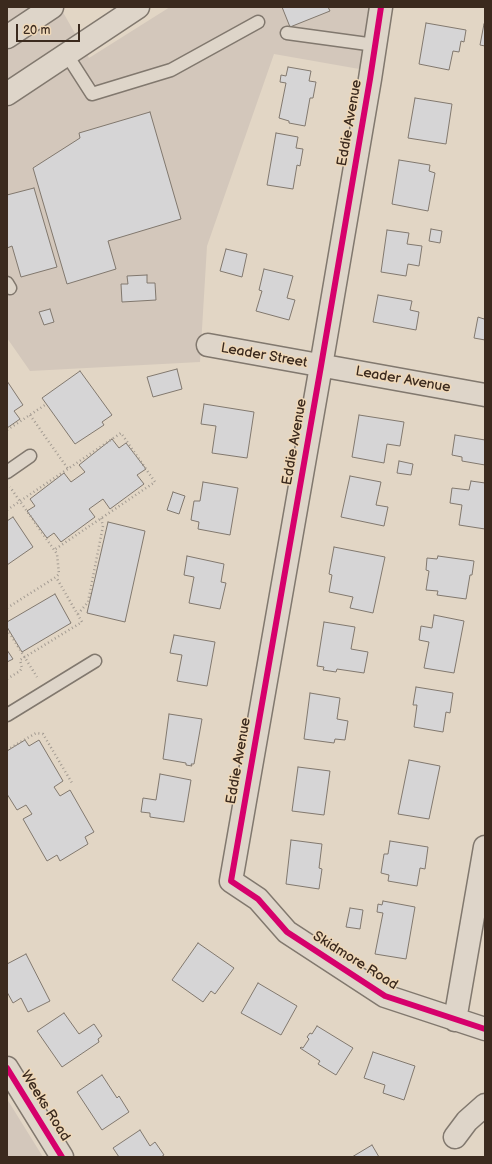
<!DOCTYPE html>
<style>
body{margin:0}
#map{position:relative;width:492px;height:1164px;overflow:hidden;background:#e2d6c5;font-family:"Balsamiq Sans",sans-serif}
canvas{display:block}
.frame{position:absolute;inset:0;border:8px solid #3b2a1e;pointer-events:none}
.scale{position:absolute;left:16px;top:24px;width:64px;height:18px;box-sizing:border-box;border:2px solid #3b2a1e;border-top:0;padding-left:5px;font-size:12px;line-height:14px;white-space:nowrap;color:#3b2a1e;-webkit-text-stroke:3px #efd8b8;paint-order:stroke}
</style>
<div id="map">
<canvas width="492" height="1164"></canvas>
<div class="frame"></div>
<div class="scale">20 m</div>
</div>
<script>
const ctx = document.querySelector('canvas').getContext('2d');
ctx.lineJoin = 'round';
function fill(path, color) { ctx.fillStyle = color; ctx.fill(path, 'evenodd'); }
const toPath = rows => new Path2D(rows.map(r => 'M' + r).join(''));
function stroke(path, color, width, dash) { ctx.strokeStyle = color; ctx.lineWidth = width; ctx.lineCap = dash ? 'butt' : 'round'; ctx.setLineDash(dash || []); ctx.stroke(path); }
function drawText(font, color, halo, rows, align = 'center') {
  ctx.font = font + ' "Balsamiq Sans",sans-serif'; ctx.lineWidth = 3; ctx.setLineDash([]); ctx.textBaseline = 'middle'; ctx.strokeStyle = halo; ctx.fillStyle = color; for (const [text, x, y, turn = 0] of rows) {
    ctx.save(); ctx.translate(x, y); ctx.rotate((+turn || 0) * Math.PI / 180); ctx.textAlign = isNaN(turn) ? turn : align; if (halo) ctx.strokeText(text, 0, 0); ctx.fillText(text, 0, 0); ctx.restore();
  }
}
const built = toPath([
 [7,7,60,7,89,58,170,7,371,7,365,70,274,54,207,246,200,362,30,371,7,338],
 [7,1099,43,1157,7,1157]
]);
const building = toPath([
 [282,7,328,7,330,11,290,27,282,7],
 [426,23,466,30,464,42,461,41,459,52,453,51,449,70,419,64,426,23],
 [484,24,485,24,485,46,480,45,484,24],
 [288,67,311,71,309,81,316,82,313,98,310,98,305,126,289,123,289,121,279,118,286,83,280,82,281,75,286,76,288,67],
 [415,98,452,104,446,144,408,138,415,98],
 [150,112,181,219,108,241,116,269,67,284,33,168,80,138,79,133,150,112],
 [276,133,298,137,296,148,303,149,300,166,297,165,293,189,267,185,276,133],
 [399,160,430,165,429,171,435,173,428,211,392,204,399,160],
 [34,188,57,267,21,277,12,246,7,248,7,195,34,188],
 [431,229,442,231,440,243,429,241,431,229],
 [387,230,409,233,407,244,422,246,419,266,408,264,406,276,381,272,387,230],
 [226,249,247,254,242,277,220,271,226,249],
 [264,269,293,276,287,298,295,300,289,320,256,311,262,291,259,290,264,269],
 [147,275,147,283,155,283,156,300,122,302,121,284,128,284,127,276,147,275],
 [378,295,412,301,410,310,419,312,416,330,373,322,378,295],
 [50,309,54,322,44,325,39,312,50,309],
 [485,316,485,340,474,338,478,317,484,319,485,316],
 [177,369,182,389,153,397,147,377,177,369],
 [80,371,112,415,102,422,104,425,75,444,42,398,80,371],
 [7,381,23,405,14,411,20,419,7,428,7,381],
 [204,404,254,412,247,458,212,453,216,426,201,424,204,404],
 [359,415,404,422,400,446,387,444,384,463,352,457,359,415],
 [455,435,485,440,485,465,462,461,462,457,452,455,455,435],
 [112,439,119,448,126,443,146,469,137,475,144,484,110,509,103,499,89,509,95,517,61,542,54,533,47,538,27,511,35,506,30,499,64,473,71,482,85,472,79,465,112,439],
 [399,461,413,464,411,475,397,473,399,461],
 [350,476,381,482,376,505,388,507,384,526,341,517,350,476],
 [471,481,485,483,485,529,459,525,462,505,450,503,452,488,469,490,471,481],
 [203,482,238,488,230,535,198,529,199,522,191,520,194,501,200,501,203,482],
 [173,492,185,496,179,514,167,510,173,492],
 [13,517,33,547,7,565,7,521,13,517],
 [108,522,145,531,125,622,87,613,108,522],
 [334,547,385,557,373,613,350,608,353,597,329,592,332,575,329,574,334,547],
 [187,556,224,564,221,582,226,583,220,609,189,603,194,577,184,575,187,556],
 [438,556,474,561,472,575,470,575,466,599,437,595,438,591,426,590,429,571,426,570,427,558,437,559,438,556],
 [55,594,71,623,22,652,7,627,7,622,55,594],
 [434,615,464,621,454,673,424,668,429,642,419,640,421,626,432,628,434,615],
 [324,622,355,627,351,649,368,652,364,673,337,669,336,672,323,670,324,667,317,666,324,622],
 [174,635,215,642,207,686,177,681,182,655,170,653,174,635],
 [7,650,13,659,7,662,7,650],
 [416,687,453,693,450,713,446,712,443,732,414,727,417,705,413,705,416,687],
 [310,693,340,698,337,719,348,721,345,740,335,739,334,743,304,739,310,693],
 [169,714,202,719,194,764,191,764,192,766,186,765,186,763,163,759,169,714],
 [25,740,29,746,39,740,63,781,54,787,60,796,70,790,94,832,85,837,88,844,60,861,57,855,47,861,23,819,32,814,26,805,17,810,7,794,7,751,25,740],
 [409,760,440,766,429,819,398,814,409,760],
 [298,767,330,771,324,815,292,811,298,767],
 [160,774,191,780,184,822,150,817,150,813,141,812,143,798,156,800,160,774],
 [291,840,322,844,319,868,322,869,319,889,286,884,291,840],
 [390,841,428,847,425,869,420,868,417,886,388,881,389,875,381,873,384,854,388,854,390,841],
 [383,901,415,907,406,959,375,954,383,913,377,912,378,904,382,905,383,901],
 [350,908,363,910,360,929,346,927,350,908],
 [198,943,234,968,215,994,211,991,203,1002,172,980,198,943],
 [26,954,50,1001,28,1012,21,998,13,1003,7,992,7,964,26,954],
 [258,983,297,1006,281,1035,241,1013,258,983],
 [64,1013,79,1034,94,1024,102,1036,98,1039,99,1042,62,1067,37,1031,64,1013],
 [317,1026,353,1048,336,1075,318,1064,320,1061,300,1048,301,1047,303,1048,309,1039,307,1037,310,1033,312,1034,317,1026],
 [373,1052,415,1066,404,1100,383,1093,385,1085,364,1078,373,1052],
 [102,1075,117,1098,119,1096,129,1112,102,1130,77,1092,102,1075],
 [140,1130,150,1146,155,1142,164,1155,161,1157,119,1157,113,1148,140,1130],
 [372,1145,379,1157,352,1157,372,1145]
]);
const path = toPath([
 [30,415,68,469],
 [7,430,45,405],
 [7,510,121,433,155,482,54,550],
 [7,608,56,577,59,574,57,554,10,487],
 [78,614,88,602,103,526,101,518],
 [7,629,37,677],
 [7,679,20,671,22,668,20,660,82,622,56,577],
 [7,750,36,733,43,734,72,783]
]);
const lane = toPath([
 [287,33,375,45],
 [67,55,92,94,171,70,258,22],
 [7,283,10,288],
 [7,472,30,456],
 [7,715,95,661]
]);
const street = toPath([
 [381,7,370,79,321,366,231,881,258,899,287,932,385,996,485,1029],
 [208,345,485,395],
 [455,1020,485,847],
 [455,1137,467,1121,485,1105]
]);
const secondary = toPath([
 [7,1068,62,1157]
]);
const primary = toPath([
 [7,37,52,7],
 [7,94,138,7]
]);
const cycleway = toPath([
 [381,7,370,79,321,366,231,881,258,899,287,932,385,996,485,1029],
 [7,1068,62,1157]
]);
const streetNames = [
 ["Eddie Avenue",350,123,-80],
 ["Leader Street",264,356,10],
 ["Leader Avenue",403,380,10],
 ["Eddie Avenue",295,442,-80],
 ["Eddie Avenue",239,761,-80],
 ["Skidmore Road",355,961,32],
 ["Weeks Road",45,1106,58]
];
fill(built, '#d3c7bb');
fill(building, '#d6d5d6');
stroke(building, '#81786e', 1);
stroke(lane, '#81786e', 15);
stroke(street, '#81786e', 25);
stroke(secondary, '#81786e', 25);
stroke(primary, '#81786e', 25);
stroke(path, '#a39b92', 2.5, [1, 3]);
stroke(lane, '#ded5c9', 12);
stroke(street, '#ded5c9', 22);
stroke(secondary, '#ded5c9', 22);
stroke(primary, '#ded5c9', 22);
stroke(cycleway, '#d6006c', 6);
drawText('14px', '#3b2a1e', '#efd8b8', streetNames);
</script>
